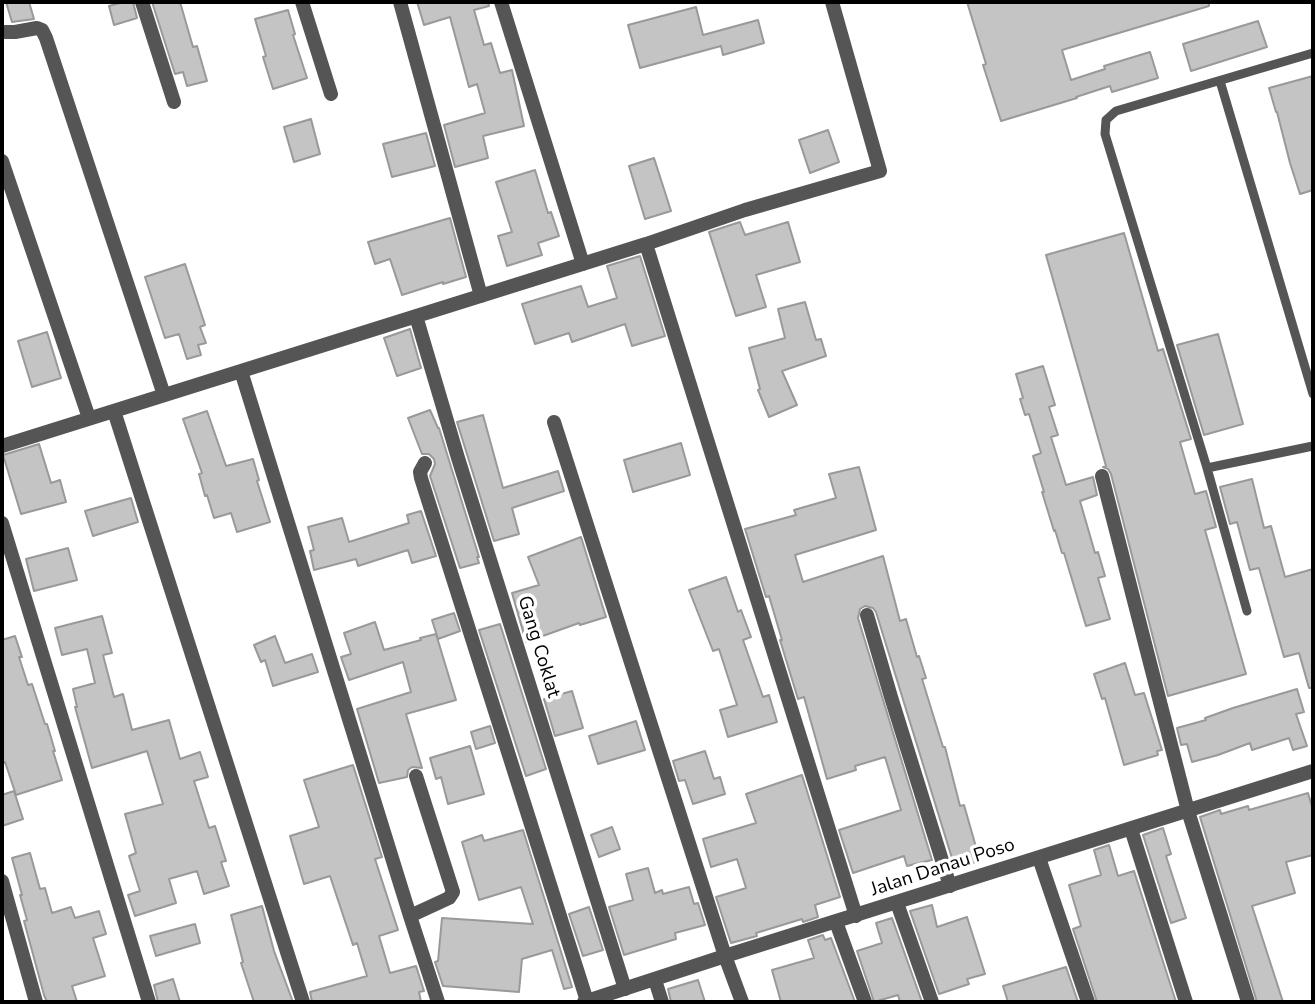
<!DOCTYPE html>
<style>
body{margin:0}
#map{position:relative;width:1315px;height:1004px;overflow:hidden;background:#fff;font-family:"Nunito Sans",sans-serif}
canvas{display:block}
.frame{position:absolute;inset:0;border:4px solid #000;pointer-events:none}
</style>
<div id="map">
<canvas width="1315" height="1004"></canvas>
<div class="frame"></div>
</div>
<script>
const ctx = document.querySelector('canvas').getContext('2d');
ctx.lineJoin = 'round';
function fill(path, color) { ctx.fillStyle = color; ctx.fill(path, 'evenodd'); }
const toPath = rows => new Path2D(rows.map(r => 'M' + r).join(''));
function stroke(path, color, width, dash) { ctx.strokeStyle = color; ctx.lineWidth = width; ctx.lineCap = dash ? 'butt' : 'round'; ctx.setLineDash(dash || []); ctx.stroke(path); }
function drawText(font, color, halo, rows, align = 'center') {
  ctx.font = font + ' "Nunito Sans",sans-serif'; ctx.lineWidth = 7; ctx.setLineDash([]); ctx.textBaseline = 'middle'; ctx.strokeStyle = halo; ctx.fillStyle = color; for (const [text, x, y, turn = 0] of rows) {
    ctx.save(); ctx.translate(x, y); ctx.rotate((+turn || 0) * Math.PI / 180); ctx.textAlign = isNaN(turn) ? turn : align; if (halo) ctx.strokeText(text, 0, 0); ctx.fillText(text, 0, 0); ctx.restore();
  }
}
const building = toPath([
 [6,2,29,2,34,19,12,22,6,2],
 [124,2,133,2,137,18,114,25,109,6,124,2],
 [152,2,180,2,193,47,197,46,207,81,187,86,183,72,175,74,152,2],
 [417,2,488,2,489,6,474,10,484,45,491,43,500,73,512,70,524,126,483,136,488,158,455,167,444,125,485,113,477,84,469,87,450,17,424,25,417,2],
 [967,2,1209,2,1209,6,1062,50,1071,80,1105,69,1104,66,1150,52,1158,78,1112,92,1110,86,1076,97,1077,98,1001,121,983,65,986,64,967,2],
 [696,7,703,35,758,20,764,43,723,55,721,46,640,68,628,25,696,7],
 [288,10,295,34,293,35,307,78,273,89,263,57,266,56,255,19,288,10],
 [1258,21,1267,47,1191,71,1183,44,1258,21],
 [1313,76,1313,190,1300,194,1290,163,1277,112,1276,112,1269,88,1313,76],
 [311,119,320,154,294,162,284,127,311,119],
 [828,130,839,162,810,173,799,140,828,130],
 [426,133,435,166,392,177,383,144,426,133],
 [654,158,671,211,645,219,629,166,654,158],
 [535,170,548,213,551,212,559,236,538,243,542,255,507,266,498,236,512,232,496,182,535,170],
 [450,218,466,277,443,284,443,282,402,295,390,259,375,264,368,242,450,218],
 [740,222,745,235,788,222,800,262,756,275,766,307,736,316,709,232,740,222],
 [1124,233,1158,351,1163,349,1191,439,1180,442,1195,494,1206,491,1216,527,1205,530,1246,674,1168,696,1111,474,1108,469,1103,467,1106,466,1046,255,1124,233],
 [640,256,665,336,632,346,625,324,572,342,569,333,535,344,522,304,581,286,588,307,617,298,607,266,640,256],
 [185,264,205,325,200,327,206,343,198,345,201,355,187,359,179,334,165,338,145,277,185,264],
 [805,302,816,340,821,339,826,356,782,371,797,405,769,417,758,390,760,389,749,348,785,338,778,309,805,302],
 [410,329,421,368,397,376,384,338,410,329],
 [47,332,61,378,32,387,18,341,47,332],
 [1218,334,1243,424,1204,435,1177,345,1218,334],
 [1043,366,1055,405,1049,407,1058,435,1051,437,1066,485,1093,477,1097,495,1080,501,1095,553,1098,552,1105,576,1098,578,1110,619,1086,626,1064,553,1062,553,1055,530,1054,531,1042,492,1044,492,1033,456,1041,453,1029,414,1025,415,1020,399,1023,398,1016,374,1043,366],
 [430,410,438,428,439,428,479,557,477,557,479,563,460,568,430,476,435,464,434,459,429,454,422,454,408,418,430,410],
 [207,411,226,466,253,459,259,480,257,481,270,522,237,532,231,513,214,518,207,495,205,496,199,474,202,473,183,419,207,411],
 [483,415,503,488,558,471,564,491,512,508,519,534,494,541,457,422,483,415],
 [681,443,690,475,633,492,624,460,681,443],
 [39,444,51,483,60,480,66,502,21,514,3,455,39,444],
 [859,467,876,530,795,555,803,582,883,556,900,621,906,619,917,657,919,656,926,678,922,679,943,747,945,747,960,806,964,805,980,861,955,868,876,612,873,608,865,606,860,609,858,618,932,860,907,866,904,856,853,873,839,830,901,810,885,757,855,766,856,770,827,779,804,697,798,699,780,640,782,640,769,596,766,597,745,529,796,515,794,510,836,498,829,474,859,467],
 [1252,479,1264,528,1271,526,1285,577,1313,569,1313,688,1309,688,1299,653,1284,657,1259,568,1250,570,1237,522,1230,524,1220,487,1252,479],
 [131,498,138,522,93,536,85,511,131,498],
 [421,511,436,556,412,563,408,550,358,566,356,559,314,570,310,551,314,550,308,527,342,518,349,542,409,523,407,515,421,511],
 [581,537,606,617,580,625,579,623,526,642,512,593,539,585,528,557,581,537],
 [68,548,77,580,34,591,26,559,68,548],
 [726,577,738,612,741,610,751,637,743,640,763,697,769,695,777,722,728,737,720,710,737,705,719,649,713,651,689,590,726,577],
 [454,613,460,631,438,639,432,620,454,613],
 [102,616,112,653,103,655,114,697,123,694,132,730,169,720,180,759,200,752,208,777,194,781,209,828,215,826,226,861,221,862,229,886,204,894,197,871,169,879,176,903,135,916,128,895,140,891,129,856,136,853,125,814,163,804,147,751,92,768,75,707,77,707,73,689,95,683,87,649,62,655,55,628,102,616],
 [375,622,384,650,421,640,420,638,436,634,456,700,406,714,422,768,412,767,408,770,407,777,379,783,357,709,411,692,403,662,349,680,341,657,351,654,344,633,375,622],
 [500,624,546,769,526,776,479,630,500,624],
 [15,636,22,657,19,657,28,685,32,684,45,724,47,724,55,751,53,751,62,780,16,795,5,762,2,763,2,640,15,636],
 [275,636,285,663,312,654,318,672,273,686,265,660,261,662,254,645,275,636],
 [1125,663,1135,695,1144,693,1162,750,1157,751,1158,755,1124,765,1105,698,1102,699,1094,674,1125,663],
 [1297,689,1304,712,1296,714,1307,746,1293,750,1289,738,1252,750,1250,743,1218,755,1192,762,1187,744,1181,745,1177,728,1206,720,1205,718,1233,708,1297,689],
 [572,691,583,728,555,736,544,699,572,691],
 [636,721,645,750,598,764,589,736,636,721],
 [490,726,495,743,476,749,471,732,490,726],
 [470,746,484,794,448,804,441,777,436,779,430,758,470,746],
 [705,751,714,779,720,777,725,794,693,804,685,780,679,781,673,761,705,751],
 [353,765,382,857,375,859,398,930,379,936,390,973,416,966,424,991,419,992,421,1002,312,1002,310,992,367,976,357,943,353,945,330,876,304,884,290,836,319,827,304,780,353,765],
 [802,775,840,897,815,905,818,917,803,922,802,919,756,933,757,936,731,943,716,897,746,888,737,859,711,867,703,839,756,823,746,794,802,775],
 [14,791,23,819,2,826,2,795,14,791],
 [1308,793,1313,810,1313,855,1286,862,1295,893,1252,906,1283,1002,1257,1002,1200,817,1220,810,1221,814,1248,806,1249,810,1308,793],
 [612,827,620,849,599,857,591,835,612,827],
 [1163,828,1171,854,1166,856,1186,918,1171,923,1143,835,1163,828],
 [523,830,572,987,564,989,552,950,522,959,519,992,443,986,435,962,438,961,442,918,533,924,521,887,479,900,462,842,482,835,484,841,523,830],
 [1109,845,1118,876,1134,871,1176,1002,1097,1002,1073,929,1081,926,1069,885,1101,875,1094,850,1109,845],
 [30,853,40,889,45,888,52,913,71,907,75,918,99,911,106,934,93,938,105,976,72,986,77,1002,47,1002,44,995,24,921,27,920,20,895,22,895,12,858,30,853],
 [648,868,655,893,662,890,663,894,689,887,694,904,698,903,705,925,675,933,676,939,624,955,609,907,633,900,626,874,648,868],
 [932,905,937,927,967,917,985,974,967,979,969,984,939,994,910,911,932,905],
 [262,906,274,951,293,1002,254,1002,241,963,243,962,231,915,262,906],
 [589,907,603,950,583,956,569,914,589,907],
 [892,918,922,1002,900,1002,898,995,874,1002,857,951,882,943,876,923,892,918],
 [195,924,200,943,156,956,150,936,195,924],
 [823,935,825,940,831,938,855,1002,781,1002,772,970,814,958,808,940,823,935],
 [1066,967,1078,1002,1008,1002,1003,986,1066,967],
 [173,979,180,1002,158,1002,154,985,173,979],
 [698,980,705,1002,671,1002,668,989,698,980]
]);
const service = toPath([
 [1220,81,1313,394],
 [1207,468,1313,446],
 [1247,611,1207,468,1105,134,1106,120,1116,111,1313,53]
]);
const minor = toPath([
 [142,2,174,102],
 [302,2,331,94],
 [400,2,481,296],
 [501,2,583,264],
 [2,32,15,32,37,28,42,30,46,38,164,395],
 [2,161,89,418],
 [646,244,856,916],
 [416,316,458,458,625,989],
 [241,371,410,916,438,1002],
 [114,411,303,1002],
 [554,422,725,956,742,1002],
 [2,446,646,244,745,210,880,171,832,2],
 [425,463,420,472,421,478,587,1001],
 [1102,476,1188,811,1248,1002],
 [2,523,149,1002],
 [867,615,891,697,950,886],
 [1131,829,1186,1002],
 [1039,858,1088,1002],
 [2,881,36,1002],
 [897,903,932,1002],
 [410,916,449,898,453,892,416,776],
 [836,922,865,1002],
 [655,980,662,1002]
]);
const tertiary = toPath([
 [584,1002,725,956,1313,771]
]);
const streetNames = [
 ["Gang Coklat",538,647,73],
 ["Jalan Danau Poso",943,868,-18]
];
fill(building, '#c4c4c4');
stroke(building, '#999', 2);
stroke(service, '#555', 9);
stroke(minor, '#555', 14);
stroke(tertiary, '#555', 14);
drawText('19px', '#000', '#fff', streetNames);
</script>
